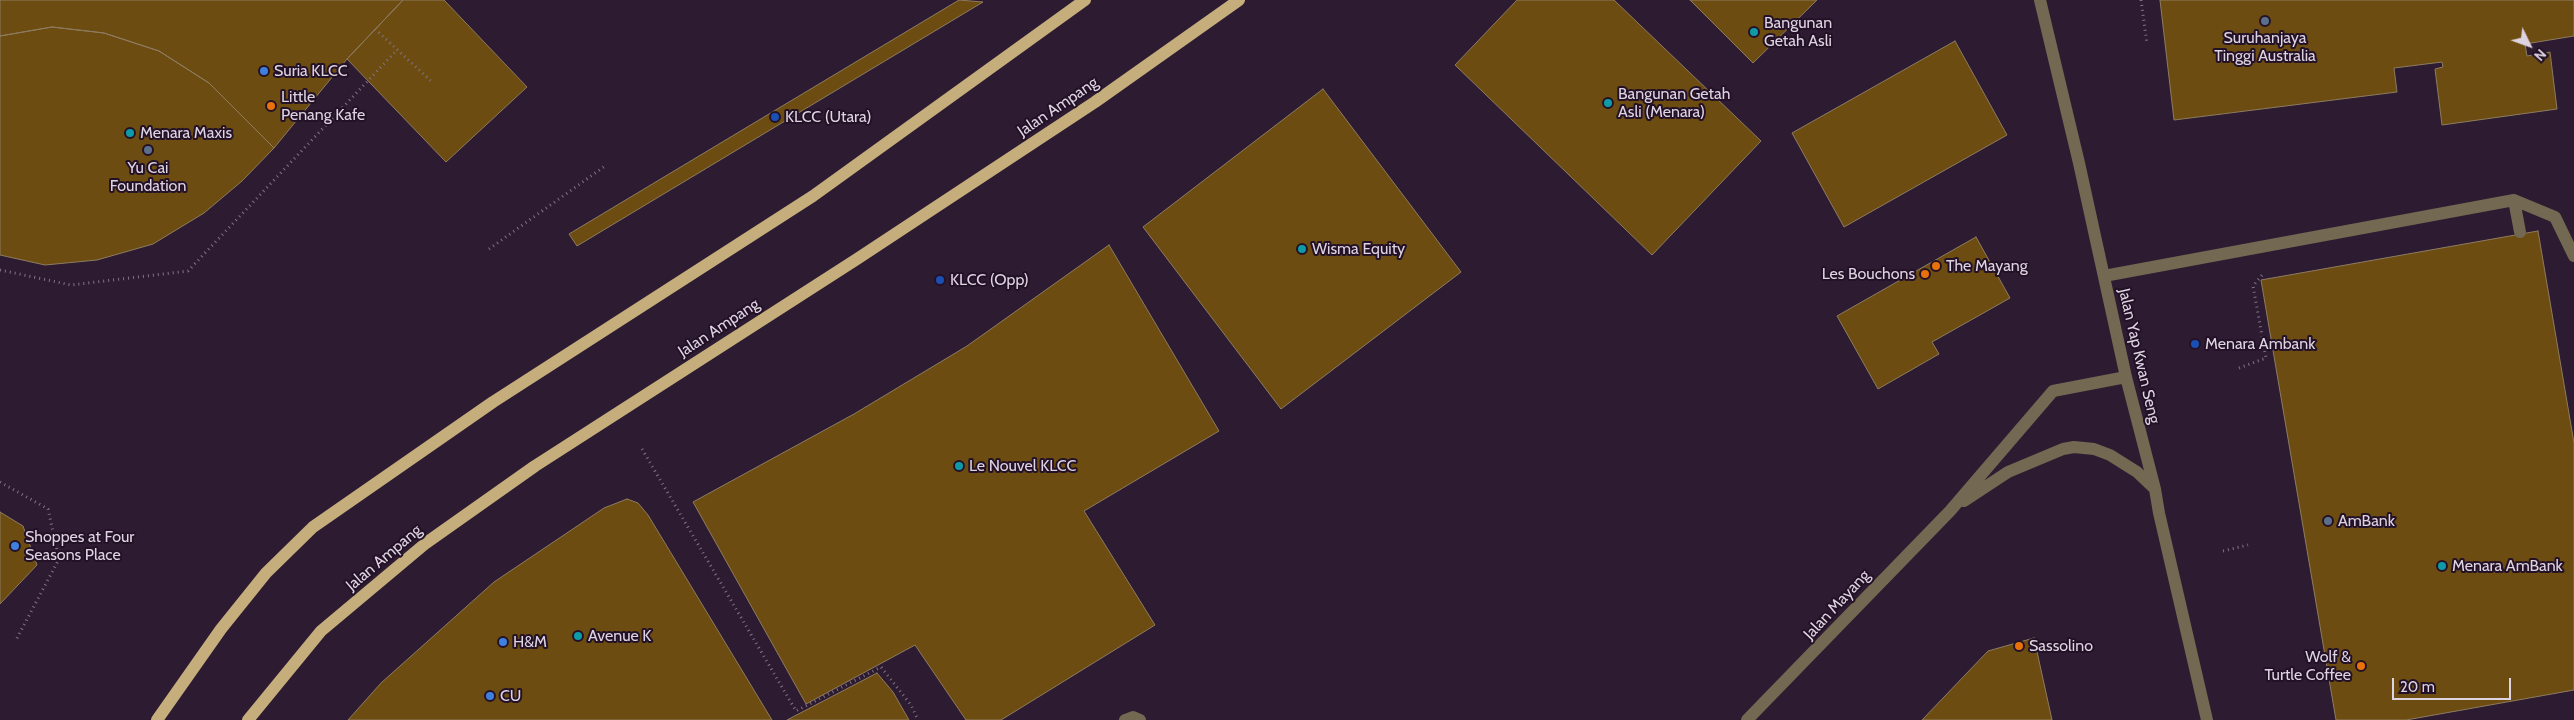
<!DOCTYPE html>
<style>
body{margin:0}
#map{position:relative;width:2574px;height:720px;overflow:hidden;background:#2d1c31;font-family:Cabin,sans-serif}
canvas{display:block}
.north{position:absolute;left:2504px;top:20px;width:50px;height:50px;-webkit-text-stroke:4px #231227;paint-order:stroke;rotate:132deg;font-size:14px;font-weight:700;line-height:20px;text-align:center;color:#ded3e1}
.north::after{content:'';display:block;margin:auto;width:18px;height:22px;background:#ded3e1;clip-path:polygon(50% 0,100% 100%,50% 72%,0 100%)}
.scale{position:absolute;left:2392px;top:678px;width:119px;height:22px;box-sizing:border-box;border:2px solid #ded3e1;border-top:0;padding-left:6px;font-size:15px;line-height:18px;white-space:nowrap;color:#ded3e1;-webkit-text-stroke:4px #231227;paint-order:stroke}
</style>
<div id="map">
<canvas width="2574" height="720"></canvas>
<div class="north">N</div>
<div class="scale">20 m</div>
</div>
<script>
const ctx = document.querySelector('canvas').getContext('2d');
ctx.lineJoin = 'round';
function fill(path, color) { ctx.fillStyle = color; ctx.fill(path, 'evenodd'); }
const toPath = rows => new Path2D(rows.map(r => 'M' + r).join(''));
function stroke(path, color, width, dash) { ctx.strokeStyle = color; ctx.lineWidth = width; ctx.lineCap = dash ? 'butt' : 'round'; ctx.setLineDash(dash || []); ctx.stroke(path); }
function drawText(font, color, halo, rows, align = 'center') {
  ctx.font = font + ' Cabin,sans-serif'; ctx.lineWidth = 4; ctx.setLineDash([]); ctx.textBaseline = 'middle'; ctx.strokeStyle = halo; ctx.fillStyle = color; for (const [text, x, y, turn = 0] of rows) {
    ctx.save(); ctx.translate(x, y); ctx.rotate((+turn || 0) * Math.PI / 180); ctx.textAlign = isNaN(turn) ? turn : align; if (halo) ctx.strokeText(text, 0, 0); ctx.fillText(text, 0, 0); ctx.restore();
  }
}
const building = toPath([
 [0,0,403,0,347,59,274,148,209,83,159,51,104,33,52,27,0,36,0,0],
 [403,0,444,0,527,87,446,162,347,59,403,0],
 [959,0,983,2,577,246,569,234,959,0],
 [1517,0,1614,0,1761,141,1652,255,1455,65,1517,0],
 [1690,0,1817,0,1753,63,1690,0],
 [2160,0,2574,0,2574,36,2525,44,2527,56,2550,52,2557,109,2442,125,2435,69,2443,67,2442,62,2394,68,2397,92,2174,120,2160,0],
 [52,27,104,33,159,51,209,83,274,148,242,181,204,213,153,244,97,260,45,265,0,255,0,36,52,27],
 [1955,41,2007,135,1844,227,1792,133,1955,41],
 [1323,89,1461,272,1281,409,1143,227,1323,89],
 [2538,231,2574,443,2574,690,2406,720,2336,720,2261,280,2538,231],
 [1976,237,2010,298,1932,342,1939,354,1878,389,1837,316,1976,237],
 [1109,245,1219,431,1084,511,1155,625,1001,720,966,720,915,645,806,704,693,502,854,414,967,346,1109,245],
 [627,499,638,503,648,515,772,720,348,720,381,683,494,582,604,508,627,499],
 [0,512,23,526,37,565,0,604,0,512],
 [2034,638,2052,720,1922,720,1988,651,2034,638],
 [877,673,893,692,909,720,787,720,877,673]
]);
const path = toPath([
 [2141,0,2147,44],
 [375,29,431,81],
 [489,249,605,166],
 [0,270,71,285,188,271,397,50],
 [2239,368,2266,358,2253,286,2263,274],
 [642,449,796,711,881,667,911,705,918,720],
 [0,482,48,509,59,559,16,640],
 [2223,551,2248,545]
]);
const minor = toPath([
 [2040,0,2079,163,2126,377,2155,489,2159,513,2207,720],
 [2514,200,2520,232],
 [2104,276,2514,200,2555,217,2574,256],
 [1964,501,2008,472,2063,449,2074,447,2094,449,2110,455,2137,472,2155,489],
 [1125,720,1133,717,1140,720],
 [1747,720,1950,511,2053,391,2126,377]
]);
const major = toPath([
 [157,720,221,629,266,573,313,527,493,402,813,196,1085,0],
 [248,720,321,631,426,543,535,466,857,259,1095,102,1239,0]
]);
const markers = [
 [2265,21,5,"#5c6f8a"],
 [1754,32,5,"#0f9aa8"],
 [264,71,5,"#3f7fe0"],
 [1608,103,5,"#0f9aa8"],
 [271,106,5,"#e8710a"],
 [775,117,5,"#1a4fb4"],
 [130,133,5,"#0f9aa8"],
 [148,150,5,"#5c6f8a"],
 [1302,249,5,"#0f9aa8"],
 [1936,266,5,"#e8710a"],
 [1925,274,5,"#e8710a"],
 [940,280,5,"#1a4fb4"],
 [2195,344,5,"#1a4fb4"],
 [959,466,5,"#0f9aa8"],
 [2328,521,5,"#5c6f8a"],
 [15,546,5,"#3f7fe0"],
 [2442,566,5,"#0f9aa8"],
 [578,636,5,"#0f9aa8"],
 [503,642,5,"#3f7fe0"],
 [2019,646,5,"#e8710a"],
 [2361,666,5,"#e8710a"],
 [490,696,5,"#3f7fe0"]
];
const poiNames = [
 ["Bangunan",1764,23],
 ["Getah Asli",1764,41],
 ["Suruhanjaya",2265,38,"center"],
 ["Tinggi Australia",2265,56,"center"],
 ["Suria KLCC",274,71],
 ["Bangunan Getah",1618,94],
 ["Asli (Menara)",1618,112],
 ["Little",281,97],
 ["Penang Kafe",281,115],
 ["KLCC (Utara)",785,117],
 ["Menara Maxis",140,133],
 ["Yu Cai",148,168,"center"],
 ["Foundation",148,186,"center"],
 ["Wisma Equity",1312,249],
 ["The Mayang",1946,266],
 ["Les Bouchons",1915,274,"right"],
 ["KLCC (Opp)",950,280],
 ["Menara Ambank",2205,344],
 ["Le Nouvel KLCC",969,466],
 ["AmBank",2338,521],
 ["Shoppes at Four",25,537],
 ["Seasons Place",25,555],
 ["Menara AmBank",2452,566],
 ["Avenue K",588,636],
 ["H&M",513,642],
 ["Sassolino",2029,646],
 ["Wolf &",2351,657,"right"],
 ["Turtle Coffee",2351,675,"right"],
 ["CU",500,696]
];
const streetNames = [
 ["Jalan Ampang",1058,107,-34],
 ["Jalan Ampang",719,328,-33],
 ["Jalan Yap Kwan Seng",2139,356,77],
 ["Jalan Ampang",384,558,-40],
 ["Jalan Mayang",1837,605,-47]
];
fill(building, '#6c4c10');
stroke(building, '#8e7c61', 1);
stroke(path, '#817385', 3, [1, 4]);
stroke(minor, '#736851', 12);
stroke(major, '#c5ae7c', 12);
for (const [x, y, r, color] of markers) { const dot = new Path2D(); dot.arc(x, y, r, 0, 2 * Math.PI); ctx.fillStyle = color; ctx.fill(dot); stroke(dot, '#231227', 2); }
drawText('16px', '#ded3e1', '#231227', poiNames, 'left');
drawText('16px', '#ded3e1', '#231227', streetNames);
</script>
